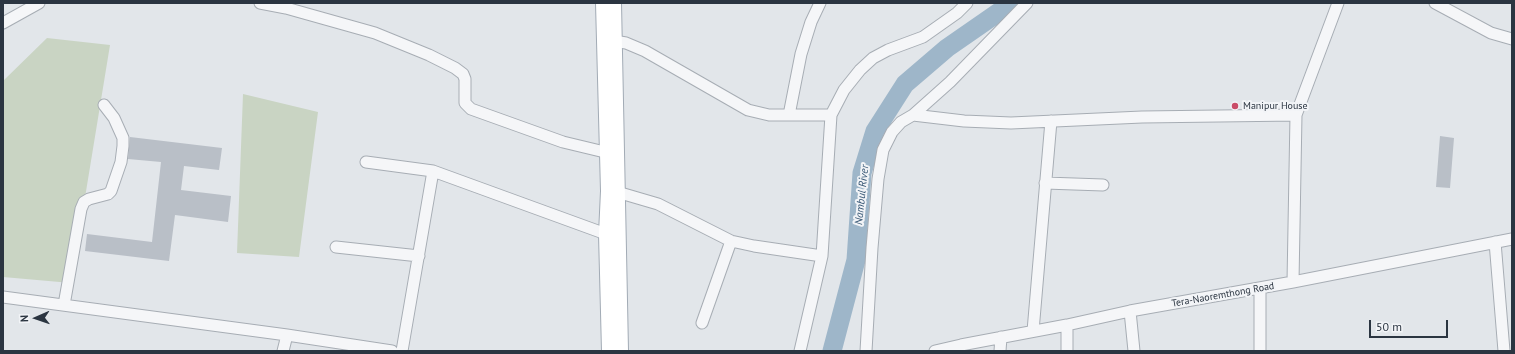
<!DOCTYPE html>
<style>
body{margin:0}
#map{position:relative;width:1515px;height:354px;overflow:hidden;background:#e2e6ea;font-family:"PT Sans",sans-serif}
canvas{display:block}
.frame{position:absolute;inset:0;border:4px solid #2b3541;pointer-events:none}
.north{position:absolute;left:16px;top:298px;width:40px;height:40px;-webkit-text-stroke:3px #f2f4f7;paint-order:stroke;rotate:268deg;font-size:11px;font-weight:700;line-height:16px;text-align:center;color:#2b3541}
.north::after{content:'';display:block;margin:auto;width:14px;height:18px;background:#2b3541;clip-path:polygon(50% 0,100% 100%,50% 72%,0 100%)}
.scale{position:absolute;left:1369px;top:320px;width:79px;height:18px;box-sizing:border-box;border:2px solid #2b3541;border-top:0;padding-left:5px;font-size:12px;line-height:14px;white-space:nowrap;color:#2b3541;-webkit-text-stroke:3px #f2f4f7;paint-order:stroke}
</style>
<div id="map">
<canvas width="1515" height="354"></canvas>
<div class="frame"></div>
<div class="north">N</div>
<div class="scale">50 m</div>
</div>
<script>
const ctx = document.querySelector('canvas').getContext('2d');
ctx.lineJoin = 'round';
function fill(path, color) { ctx.fillStyle = color; ctx.fill(path, 'evenodd'); }
const toPath = rows => new Path2D(rows.map(r => 'M' + r).join(''));
function stroke(path, color, width, dash) { ctx.strokeStyle = color; ctx.lineWidth = width; ctx.lineCap = dash ? 'butt' : 'round'; ctx.setLineDash(dash || []); ctx.stroke(path); }
function drawText(font, color, halo, rows, align = 'center') {
  ctx.font = font + ' "PT Sans",sans-serif'; ctx.lineWidth = 4; ctx.setLineDash([]); ctx.textBaseline = 'middle'; ctx.strokeStyle = halo; ctx.fillStyle = color; for (const [text, x, y, turn = 0] of rows) {
    ctx.save(); ctx.translate(x, y); ctx.rotate((+turn || 0) * Math.PI / 180); ctx.textAlign = isNaN(turn) ? turn : align; if (halo) ctx.strokeText(text, 0, 0); ctx.fillText(text, 0, 0); ctx.restore();
  }
}
const green = toPath([
 [47,38,110,45,71,283,3,277,3,81],
 [243,94,318,112,299,257,237,253]
]);
const river = toPath([
 [832,351,856,260,862,173,875,131,905,84,947,48,1012,3]
]);
const building = toPath([
 [1440,136,1454,138,1450,188,1436,187],
 [130,137,222,148,219,170,184,166,181,190,231,196,228,222,175,215,169,261,85,251,87,234,152,242,161,162,128,159]
]);
const minor = toPath([
 [260,3,286,8,375,33,429,55,455,68,463,74,465,79,465,103,471,109,563,142,613,154],
 [1435,3,1491,33,1512,39],
 [3,23,39,3],
 [608,40,626,43,645,51,748,110,769,115,789,115,801,54,811,22,820,3],
 [789,115,831,115,844,90,860,70,873,58,888,50,923,37,957,13,967,3],
 [913,115,964,121,1011,123,1142,117,1296,115],
 [366,162,433,171,606,234],
 [1045,183,1103,185],
 [617,192,658,204,731,241,754,246,822,256],
 [1495,242,1504,351],
 [336,247,419,256],
 [1293,282,1296,115,1338,3],
 [1260,288,1260,351],
 [3,297,287,335,392,351],
 [64,305,81,209,84,202,89,199,108,194,111,191,121,162,123,146,123,138,114,118,104,105],
 [1130,311,1134,351],
 [702,323,731,241],
 [1067,325,1067,351],
 [1033,331,1051,121],
 [283,351,287,335],
 [402,351,433,171],
 [800,351,822,256,831,115],
 [866,351,872,248,878,179,883,150,892,132,901,122,913,115,950,82,1027,3],
 [935,351,961,345,1067,325,1130,311,1293,282,1512,239],
 [1000,351,1001,337]
]);
const major = toPath([
 [603,3,608,191,606,234,609,351],
 [614,3,621,351]
]);
const markers = [
 [1235,106,4,"#ca4c68"]
];
const poiNames = [
 ["Manipur House",1243,106]
];
const streetNames = [
 ["Tera-Naoremthong Road",1223,295,-10]
];
const waterNames = [
 ["Nambul River",862,195,-84]
];
fill(green, '#c9d4c3');
stroke(river, '#9eb6c9', 19);
fill(building, '#b9bfc7');
stroke(minor, '#a7adb4', 13);
stroke(major, '#a2abb5', 16);
stroke(minor, '#f5f6f8', 11);
stroke(major, '#fff', 14);
for (const [x, y, r, color] of markers) { const dot = new Path2D(); dot.arc(x, y, r, 0, 2 * Math.PI); ctx.fillStyle = color; ctx.fill(dot); stroke(dot, '#f2f4f7', 1.5); }
drawText('10px', '#2b3541', '#f2f4f7', poiNames, 'left');
drawText('10px', '#2b3541', '#f2f4f7', streetNames);
drawText('italic 11px', '#365674', '#f2f4f7', waterNames);
</script>
